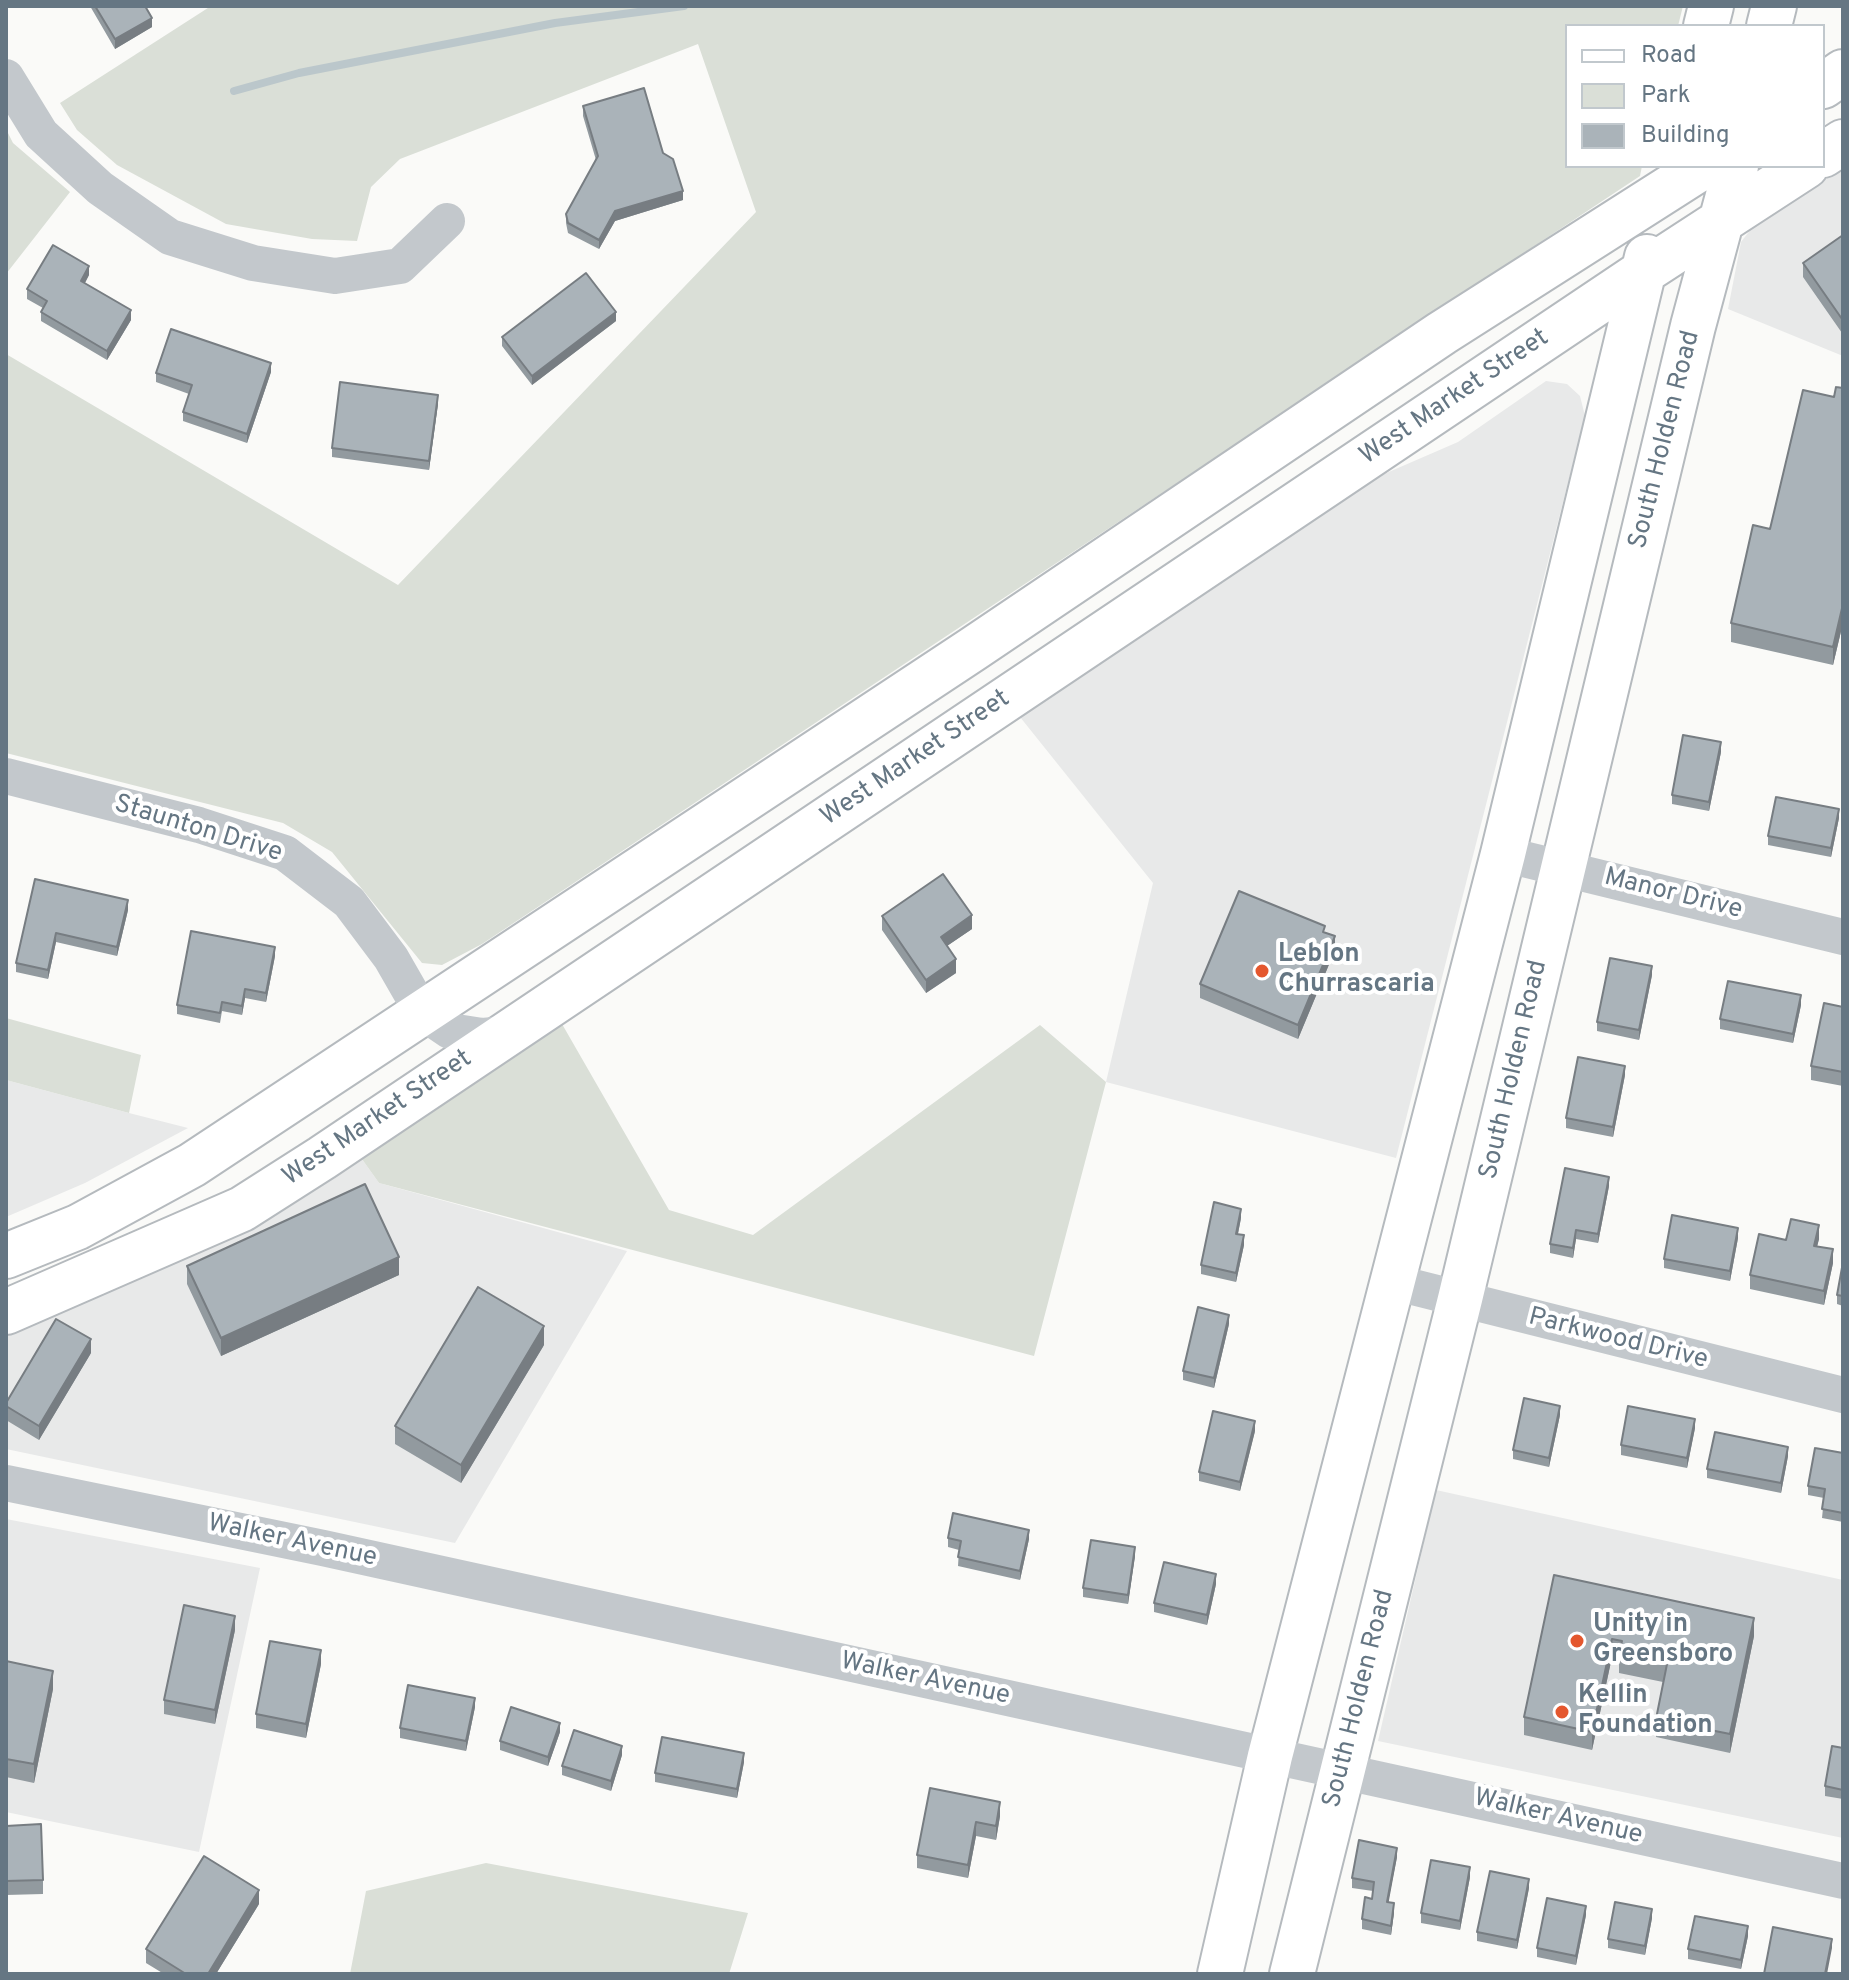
<!DOCTYPE html>
<style>
body{margin:0}
#map{position:relative;width:1849px;height:1980px;overflow:hidden;background:#fafaf8;font-family:Overpass,sans-serif}
canvas{display:block}
.frame{position:absolute;inset:0;border:8px solid #657683;pointer-events:none}
.legend{position:absolute;left:1565px;top:24px;width:260px;height:144px;box-sizing:border-box;background:#fff;border:2px solid #c1c8cd;margin:0;padding:10px 14px;list-style:none;font-size:24px;color:#657683}
.legend li{display:flex;align-items:center;gap:16px;height:40px}
.legend b{width:40px;border:2px solid #c1c8cd}
</style>
<div id="map">
<canvas width="1849" height="1980"></canvas>
<div class="frame"></div>
<ul class="legend">
<li><b style="height:10px;background:#fff"></b>Road</li>
<li><b style="height:22px;background:#dadfd7"></b>Park</li>
<li><b style="height:22px;background:#aab3b9"></b>Building</li>
</ul>
</div>
<script>
const ctx = document.querySelector('canvas').getContext('2d');
ctx.lineJoin = 'round';
function fill(path, color) { ctx.fillStyle = color; ctx.fill(path, 'evenodd'); }
const toPath = rows => new Path2D(rows.map(r => 'M' + r).join(''));
function stroke(path, color, width, dash) { ctx.strokeStyle = color; ctx.lineWidth = width; ctx.lineCap = dash ? 'butt' : 'round'; ctx.setLineDash(dash || []); ctx.stroke(path); }
function drawText(font, color, halo, rows, align = 'center') {
  ctx.font = font + ' Overpass,sans-serif'; ctx.lineWidth = 8; ctx.setLineDash([]); ctx.textBaseline = 'middle'; ctx.strokeStyle = halo; ctx.fillStyle = color; for (const [text, x, y, turn = 0] of rows) {
    ctx.save(); ctx.translate(x, y); ctx.rotate((+turn || 0) * Math.PI / 180); ctx.textAlign = isNaN(turn) ? turn : align; if (halo) ctx.strokeText(text, 0, 0); ctx.fillText(text, 0, 0); ctx.restore();
  }
}
const built = toPath([
 [1843,168,1843,356,1728,309,1741,242,1751,229],
 [1546,381,1567,384,1580,396,1585,416,1396,1158,1106,1082,1153,883,1020,717,1368,481,1458,442],
 [6,1080,129,1113,188,1128,85,1183,6,1217],
 [359,1155,379,1183,627,1251,455,1543,6,1449,6,1334,189,1254],
 [1436,1490,1843,1580,1843,1838,1378,1741],
 [6,1519,260,1568,199,1852,6,1812]
]);
const green = toPath([
 [211,6,1683,6,1678,26,1567,26,1567,166,1642,166,1640,176,482,944,442,965,422,963,332,852,283,823,6,753,6,354,398,585,756,212,698,44,400,159,371,187,357,241,312,239,226,224,117,165,77,130,60,103],
 [6,129,13,143,70,192,6,274],
 [6,1018,141,1055,129,1113,6,1080],
 [562,1024,669,1210,753,1235,1040,1025,1106,1082,1034,1356,379,1183,359,1155],
 [486,1863,748,1913,729,1974,350,1974,366,1891]
]);
const stream = toPath([
 [234,91,299,73,555,23,684,6]
]);
const minor = toPath([
 [6,77,41,134,100,188,170,237,253,263,335,276,400,266,447,221],
 [6,776,199,825,285,853,349,902,391,958,422,1012,450,1031,482,1036,506,1034],
 [1503,854,1843,937],
 [1393,1282,1843,1395],
 [6,1483,323,1548,1843,1881]
]);
const major = toPath([
 [1706,26,1711,6],
 [1769,26,1774,6],
 [1823,86,1843,72],
 [1823,155,1843,142],
 [6,1256,78,1227,192,1165,973,649,1442,333,1704,166],
 [6,1312,242,1209,322,1158,1643,272,1806,166],
 [1220,1974,1270,1756,1503,854,1647,257],
 [1292,1974,1460,1299,1693,326,1736,166]
]);
const wall = toPath([
 [90,6,145,6,152,27,115,49],
 [583,106,663,153,683,200,615,221,599,249,568,233,566,223,566,214,596,160,583,116],
 [1843,235,1843,332,1842,333,1803,277,1803,263],
 [89,275,85,283,131,320,107,360,41,321,41,312,43,308,27,299,27,289],
 [616,321,532,385,502,346,502,337],
 [271,372,247,443,183,421,183,412,189,394,156,382,156,373],
 [1843,388,1843,623,1833,665,1731,642,1731,623,1770,529,1834,397],
 [438,404,429,470,332,457,332,448],
 [1721,752,1709,811,1672,804,1672,795],
 [1839,818,1831,857,1768,845,1768,836],
 [35,879,128,910,117,956,56,942,48,979,16,972,16,963],
 [882,916,972,929,947,946,956,973,926,993,882,930],
 [1325,932,1335,950,1298,1039,1200,998,1200,984],
 [275,956,266,1002,245,998,242,1015,222,1011,220,1023,177,1014,177,1005],
 [1652,975,1639,1040,1597,1031,1597,1022],
 [1801,1005,1793,1043,1720,1029,1720,1019],
 [1843,1007,1843,1086,1811,1080,1811,1066],
 [1625,1075,1613,1137,1566,1128,1566,1118],
 [1609,1186,1598,1243,1576,1239,1573,1258,1550,1253,1550,1244],
 [1241,1218,1238,1234,1244,1245,1236,1282,1201,1274,1201,1265],
 [1738,1238,1730,1281,1664,1268,1664,1259],
 [1819,1239,1817,1246,1833,1263,1824,1305,1750,1289,1750,1275,1786,1240],
 [1843,1262,1843,1306,1837,1304,1837,1295],
 [187,1266,399,1275,221,1356,187,1284],
 [1229,1324,1214,1388,1183,1380,1183,1371],
 [544,1345,461,1483,395,1444,395,1426],
 [91,1353,39,1440,6,1420,6,1403],
 [1560,1415,1549,1467,1513,1459,1513,1450],
 [1695,1428,1687,1468,1621,1455,1621,1445],
 [1255,1431,1240,1491,1199,1481,1199,1472],
 [1843,1453,1843,1522,1822,1518,1824,1498,1808,1495,1808,1486],
 [1788,1456,1781,1493,1707,1478,1707,1469],
 [948,1538,1029,1539,1020,1580,958,1566,959,1550,948,1547],
 [1135,1556,1128,1604,1083,1597,1083,1588],
 [1554,1575,1754,1636,1730,1753,1656,1737,1656,1719,1663,1682,1619,1673,1619,1658,1612,1657,1592,1750,1524,1735,1524,1717],
 [1216,1584,1207,1625,1154,1612,1154,1603],
 [235,1630,215,1724,164,1714,164,1700],
 [6,1661,53,1689,34,1783,6,1777],
 [321,1664,306,1738,256,1728,256,1714],
 [475,1707,466,1751,400,1738,400,1728],
 [560,1732,548,1766,500,1750,500,1741],
 [1843,1748,1843,1799,1825,1796,1825,1786],
 [622,1755,611,1791,562,1775,562,1766],
 [744,1762,737,1798,655,1782,655,1773],
 [930,1788,1000,1816,996,1840,976,1836,968,1878,917,1868,917,1855],
 [6,1826,43,1880,43,1894,6,1895],
 [1397,1857,1388,1902,1394,1913,1391,1935,1362,1929,1362,1919,1372,1899,1373,1891,1352,1888,1352,1878],
 [1470,1877,1460,1930,1421,1923,1421,1913],
 [1529,1888,1517,1949,1477,1941,1477,1932],
 [259,1904,216,1974,164,1974,146,1963,146,1949],
 [1586,1915,1576,1965,1537,1957,1537,1948],
 [1652,1918,1645,1955,1608,1948,1608,1939],
 [1748,1936,1741,1969,1688,1959,1688,1949]
]);
const shadedWall = toPath([
 [152,18,152,27,115,49,115,39],
 [683,191,683,200,615,221,599,249,599,240,615,211],
 [89,266,89,275,81,290,81,281],
 [131,310,131,320,107,360,107,351],
 [616,312,616,321,532,385,532,376],
 [271,363,271,372,247,443,247,434],
 [438,395,438,404,429,470,429,461],
 [1843,604,1843,623,1833,665,1833,647],
 [1721,742,1721,752,1709,811,1709,802],
 [1839,809,1839,818,1831,857,1831,848],
 [128,900,128,910,117,956,117,947],
 [972,915,972,929,941,950,941,937],
 [56,933,56,942,48,979,48,970],
 [1335,936,1335,950,1298,1039,1298,1025],
 [275,947,275,956,266,1002,266,993],
 [956,959,956,973,926,993,926,980],
 [1652,966,1652,975,1639,1040,1639,1030],
 [245,989,245,998,242,1015,242,1006],
 [1801,995,1801,1005,1793,1043,1793,1034],
 [1625,1066,1625,1075,1613,1137,1613,1127],
 [1609,1177,1609,1186,1598,1243,1598,1234],
 [1241,1209,1241,1218,1236,1243,1236,1234],
 [1819,1225,1819,1239,1814,1259,1814,1246],
 [1738,1228,1738,1238,1730,1281,1730,1271],
 [1576,1230,1576,1239,1573,1258,1573,1248],
 [1244,1235,1244,1245,1236,1282,1236,1273],
 [1833,1249,1833,1263,1824,1305,1824,1291],
 [399,1257,399,1275,221,1356,221,1338],
 [1229,1315,1229,1324,1214,1388,1214,1378],
 [544,1326,544,1345,461,1483,461,1465],
 [91,1339,91,1353,39,1440,39,1426],
 [1560,1406,1560,1415,1549,1467,1549,1458],
 [1695,1419,1695,1428,1687,1468,1687,1458],
 [1255,1421,1255,1431,1240,1491,1240,1482],
 [1788,1447,1788,1456,1781,1493,1781,1483],
 [1029,1530,1029,1539,1020,1580,1020,1571],
 [1135,1547,1135,1556,1128,1604,1128,1595],
 [1216,1574,1216,1584,1207,1625,1207,1615],
 [235,1616,235,1630,215,1724,215,1710],
 [1754,1618,1754,1636,1730,1753,1730,1734],
 [1612,1639,1612,1657,1592,1750,1592,1732],
 [321,1650,321,1664,306,1738,306,1724],
 [53,1671,53,1689,34,1783,34,1764],
 [475,1698,475,1707,466,1751,466,1741],
 [560,1723,560,1732,548,1766,548,1757],
 [622,1746,622,1755,611,1791,611,1781],
 [744,1753,744,1762,737,1798,737,1789],
 [1000,1802,1000,1816,996,1840,996,1826],
 [976,1822,976,1836,968,1878,968,1865],
 [1397,1848,1397,1857,1387,1911,1387,1902],
 [1470,1867,1470,1877,1460,1930,1460,1921],
 [1529,1879,1529,1888,1517,1949,1517,1940],
 [259,1890,259,1904,216,1974,208,1974],
 [1394,1903,1394,1913,1391,1935,1391,1926],
 [1586,1906,1586,1915,1576,1965,1576,1956],
 [1652,1909,1652,1918,1645,1955,1645,1946],
 [1748,1926,1748,1936,1741,1969,1741,1960],
 [1832,1939,1832,1948,1827,1974,1825,1974]
]);
const building = toPath([
 [95,6,145,6,152,18,115,39,95,6],
 [644,88,663,153,673,159,683,191,615,211,599,240,568,223,566,214,598,156,583,106,644,88],
 [1843,235,1843,318,1842,319,1803,263,1843,235],
 [53,245,89,266,81,281,131,310,107,351,41,312,47,301,27,289,53,245],
 [586,273,616,312,532,376,502,337,586,273],
 [171,329,271,363,247,434,183,412,192,385,156,373,171,329],
 [340,382,438,395,429,461,332,448,340,382],
 [1836,387,1843,388,1843,604,1833,647,1731,623,1753,525,1770,529,1803,390,1834,397,1836,387],
 [1683,735,1721,742,1709,802,1672,795,1683,735],
 [1776,797,1839,809,1831,848,1768,836,1776,797],
 [943,874,972,915,941,937,956,959,926,980,882,916,943,874],
 [35,879,128,900,117,947,56,933,48,970,16,963,35,879],
 [1239,891,1325,926,1323,932,1335,936,1298,1025,1200,984,1239,891],
 [191,931,275,947,266,993,245,989,242,1006,222,1002,220,1013,177,1005,191,931],
 [1610,958,1652,966,1639,1030,1597,1022,1610,958],
 [1728,981,1801,995,1793,1034,1720,1019,1728,981],
 [1824,1003,1843,1007,1843,1072,1811,1066,1824,1003],
 [1578,1057,1625,1066,1613,1127,1566,1118,1578,1057],
 [1565,1168,1609,1177,1598,1234,1576,1230,1573,1248,1550,1244,1565,1168],
 [365,1184,399,1257,221,1338,187,1266,365,1184],
 [1214,1202,1241,1209,1236,1234,1244,1235,1236,1273,1201,1265,1214,1202],
 [1672,1215,1738,1228,1730,1271,1664,1259,1672,1215],
 [1791,1219,1819,1225,1814,1246,1833,1249,1824,1291,1750,1275,1759,1234,1786,1240,1791,1219],
 [1843,1262,1843,1296,1837,1295,1843,1262],
 [478,1287,544,1326,461,1465,395,1426,478,1287],
 [1198,1307,1229,1315,1214,1378,1183,1371,1198,1307],
 [56,1319,91,1339,39,1426,6,1406,6,1403,56,1319],
 [1524,1398,1560,1406,1549,1458,1513,1450,1524,1398],
 [1628,1406,1695,1419,1687,1458,1621,1445,1628,1406],
 [1213,1411,1255,1421,1240,1482,1199,1472,1213,1411],
 [1715,1432,1788,1447,1781,1483,1707,1469,1715,1432],
 [1815,1448,1843,1453,1843,1513,1822,1509,1825,1489,1808,1486,1815,1448],
 [953,1513,1029,1530,1020,1571,958,1557,961,1541,948,1538,953,1513],
 [1091,1540,1135,1547,1128,1595,1083,1588,1091,1540],
 [1164,1562,1216,1574,1207,1615,1154,1603,1164,1562],
 [1554,1575,1754,1618,1730,1734,1656,1719,1667,1664,1619,1654,1622,1641,1612,1639,1592,1732,1524,1717,1554,1575],
 [184,1605,235,1616,215,1710,164,1700,184,1605],
 [270,1641,321,1650,306,1724,256,1714,270,1641],
 [6,1661,53,1671,34,1764,6,1759,6,1661],
 [408,1685,475,1698,466,1741,400,1728,408,1685],
 [511,1707,560,1723,548,1757,500,1741,511,1707],
 [574,1730,622,1746,611,1781,562,1766,574,1730],
 [662,1737,744,1753,737,1789,655,1773,662,1737],
 [1832,1746,1843,1748,1843,1790,1825,1786,1832,1746],
 [930,1788,1000,1802,996,1826,976,1822,968,1865,917,1855,930,1788],
 [41,1824,43,1880,6,1881,6,1826,41,1824],
 [1359,1840,1397,1848,1387,1902,1394,1903,1391,1926,1362,1919,1365,1897,1372,1899,1374,1882,1352,1878,1359,1840],
 [204,1856,259,1890,208,1974,186,1974,146,1949,204,1856],
 [1431,1860,1470,1867,1460,1921,1421,1913,1431,1860],
 [1490,1871,1529,1879,1517,1940,1477,1932,1490,1871],
 [1547,1898,1586,1906,1576,1956,1537,1948,1547,1898],
 [1615,1902,1652,1909,1645,1946,1608,1939,1615,1902],
 [1695,1916,1748,1926,1741,1960,1688,1949,1695,1916],
 [1773,1927,1832,1939,1825,1974,1764,1974,1773,1927]
]);
const markers = [
 [1262,971,8,"#e4572e"],
 [1577,1641,8,"#e4572e"],
 [1562,1712,8,"#e4572e"]
];
const streetNames = [
 ["West Market Street",1455,398,-34],
 ["South Holden Road",1666,440,-76],
 ["West Market Street",916,759,-34],
 ["Staunton Drive",198,830,17],
 ["Manor Drive",1673,895,14],
 ["South Holden Road",1515,1070,-77],
 ["West Market Street",378,1119,-34],
 ["Parkwood Drive",1618,1340,14],
 ["Walker Avenue",292,1542,12],
 ["Walker Avenue",925,1680,12],
 ["South Holden Road",1360,1699,-76],
 ["Walker Avenue",1558,1818,13]
];
const poiNames = [
 ["Leblon",1278,956],
 ["Churrascaria",1278,986],
 ["Unity in",1593,1626],
 ["Greensboro",1593,1656],
 ["Kellin",1578,1697],
 ["Foundation",1578,1727]
];
fill(built, '#e8e9e9');
fill(green, '#dadfd7');
stroke(stream, '#bbc7cb', 8);
stroke(major, '#b5babe', 48);
stroke(minor, '#c3c8cc', 36);
stroke(major, '#fff', 44);
fill(wall, '#929a9f');
fill(shadedWall, '#777d82');
fill(building, '#aab3b9');
stroke(building, '#777d82', 2);
for (const [x, y, r, color] of markers) { const dot = new Path2D(); dot.arc(x, y, r, 0, 2 * Math.PI); ctx.fillStyle = color; ctx.fill(dot); stroke(dot, '#fff', 3); }
drawText('26px', '#657683', '#fff', streetNames);
drawText('bold 26px', '#657683', '#fff', poiNames, 'left');
</script>
